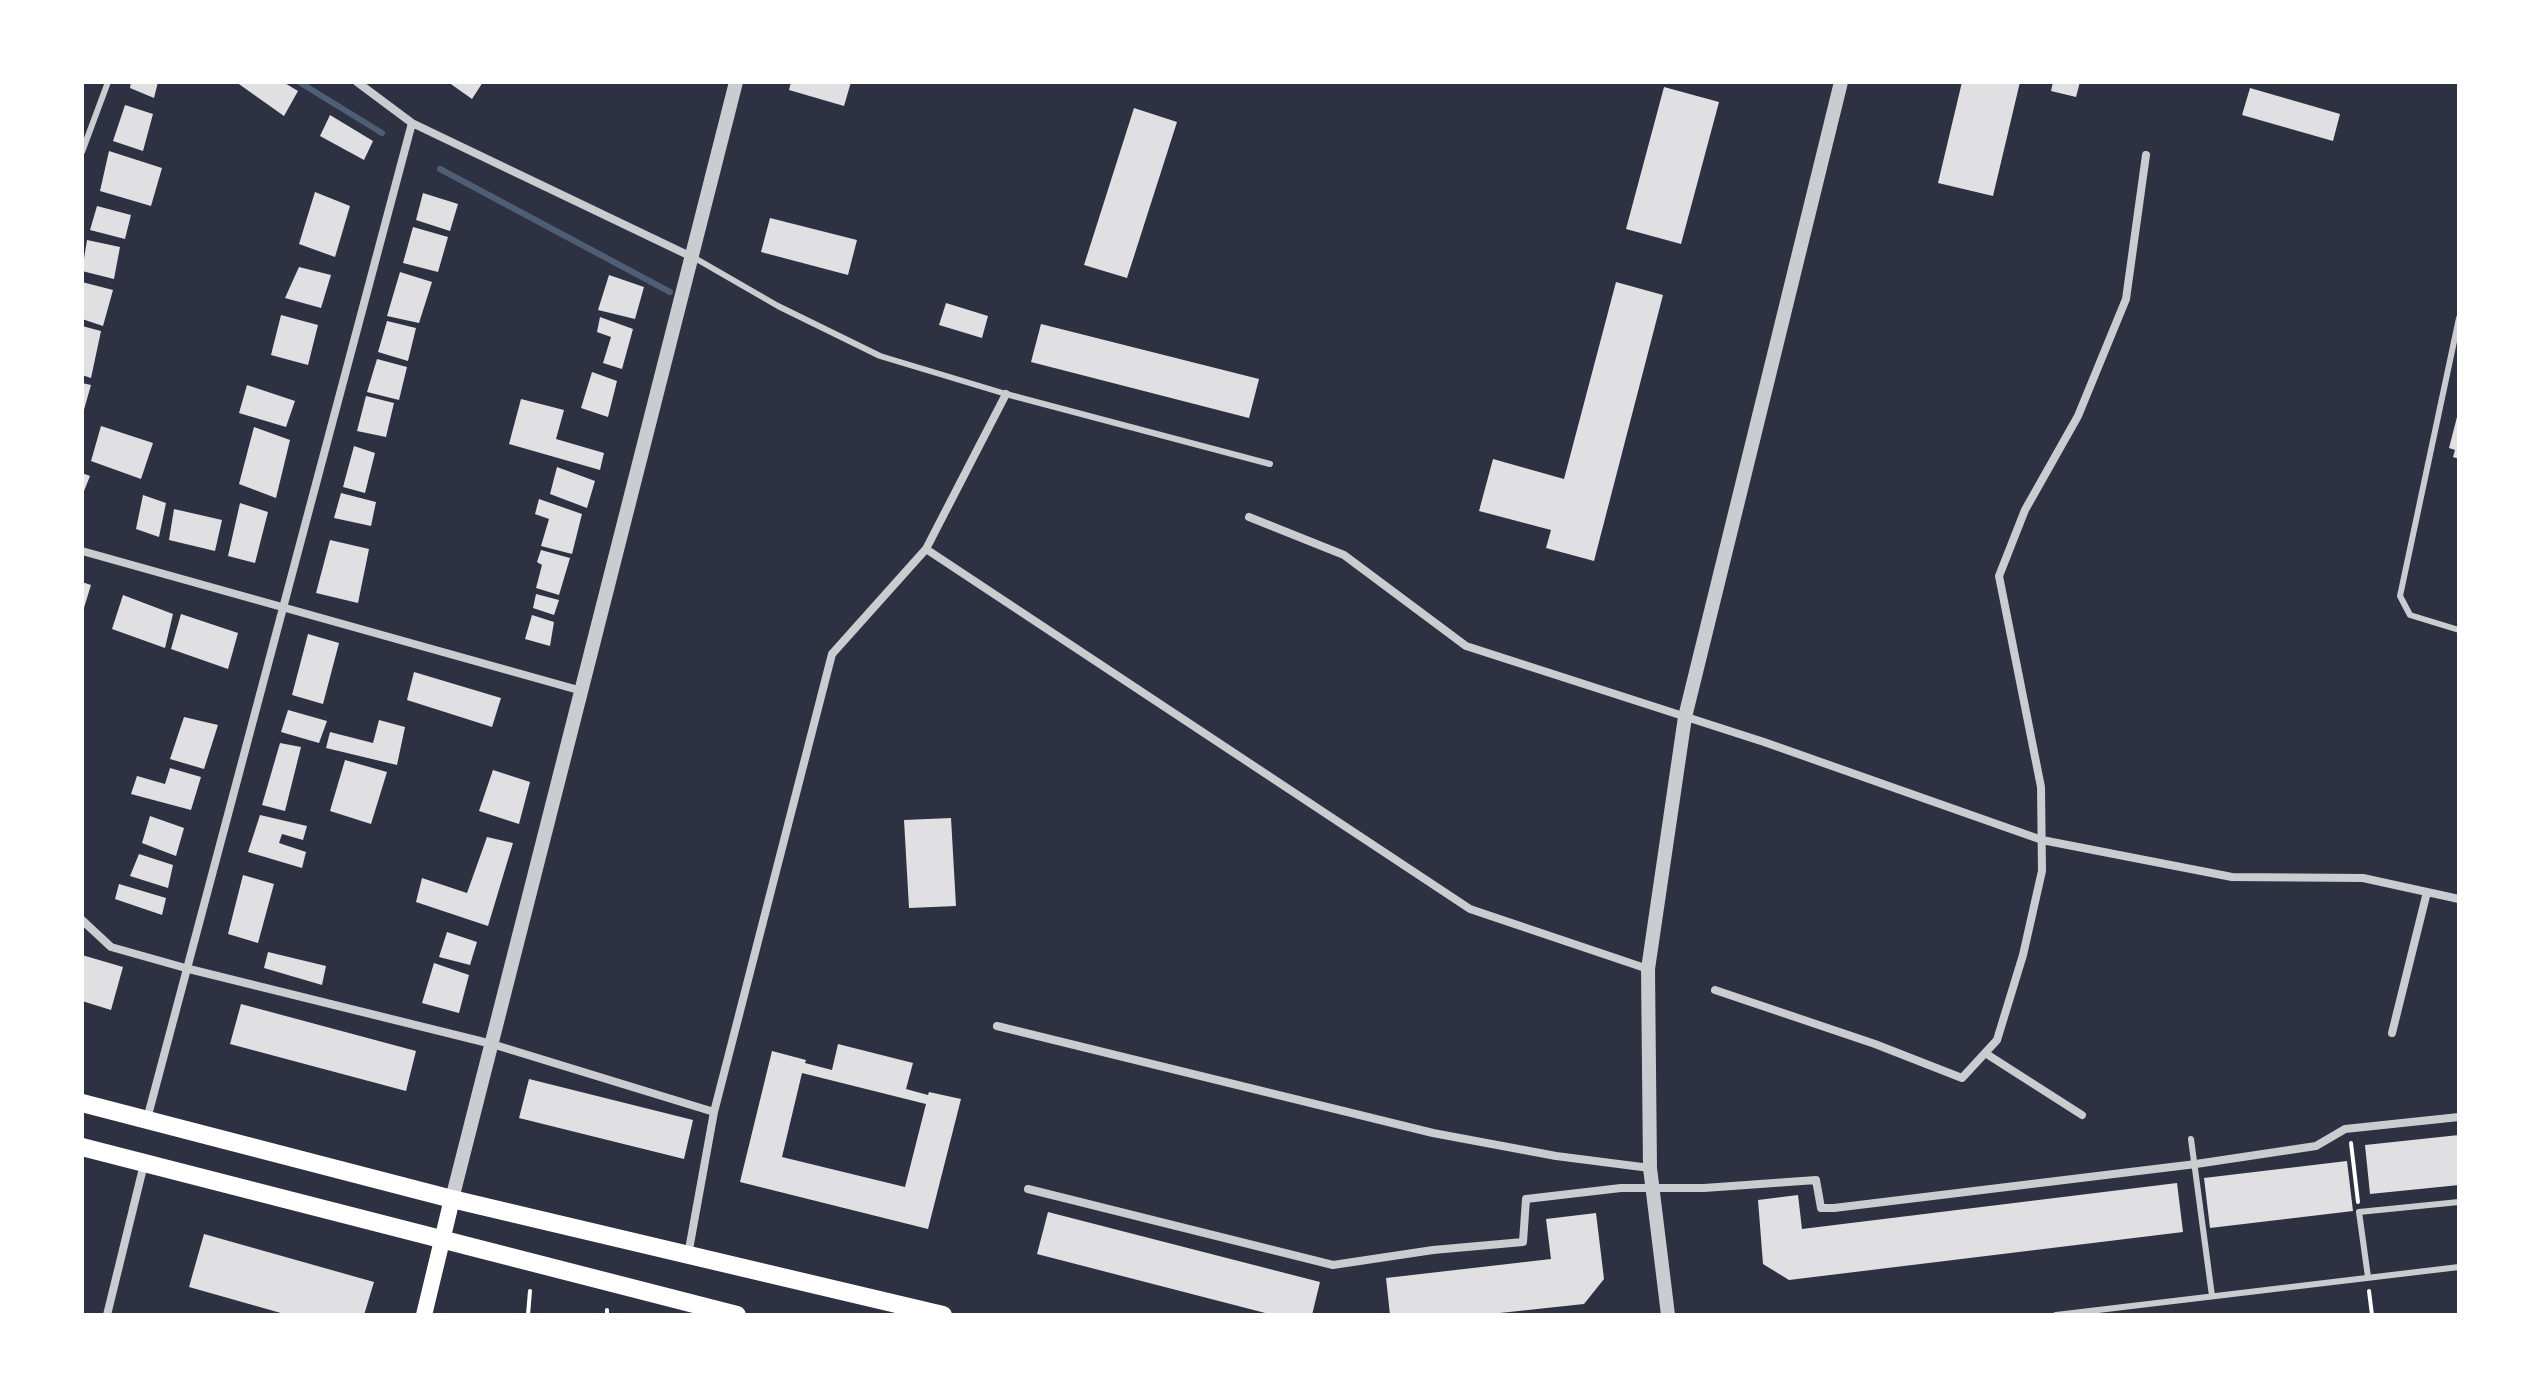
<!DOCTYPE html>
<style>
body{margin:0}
#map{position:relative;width:2541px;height:1397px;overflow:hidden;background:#2d3142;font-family:"Fira Sans Condensed",sans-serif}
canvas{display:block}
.frame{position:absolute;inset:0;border:84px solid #fff;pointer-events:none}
</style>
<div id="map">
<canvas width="2541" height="1397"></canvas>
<div class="frame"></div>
</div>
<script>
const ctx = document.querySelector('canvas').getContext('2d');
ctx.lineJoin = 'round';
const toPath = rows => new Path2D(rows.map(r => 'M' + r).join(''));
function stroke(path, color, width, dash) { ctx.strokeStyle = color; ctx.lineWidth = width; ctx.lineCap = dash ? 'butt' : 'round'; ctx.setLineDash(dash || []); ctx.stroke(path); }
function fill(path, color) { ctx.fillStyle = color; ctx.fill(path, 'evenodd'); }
const stream = toPath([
 [299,82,382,133],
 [440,169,670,292]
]);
const building = toPath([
 [131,82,158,82,154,98,130,88],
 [236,82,283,82,298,91,284,116],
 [448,82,483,82,472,99],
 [791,82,851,82,844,106,789,90],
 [1962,82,2020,82,1993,196,1938,183],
 [2053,82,2080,82,2076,97,2051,91],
 [1664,87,1719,102,1681,244,1626,229],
 [2250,88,2340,114,2333,141,2242,115],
 [125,105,153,114,143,151,113,141],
 [1134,108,1177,122,1127,278,1084,265],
 [330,115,373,141,364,160,320,136],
 [109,151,162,168,151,206,100,191],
 [315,192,350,206,335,257,299,244],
 [423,193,458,204,450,231,416,220],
 [97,206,131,215,125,239,90,230],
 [770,218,857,240,848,275,761,252],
 [413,227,448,237,438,272,403,263],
 [87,240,120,247,114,279,82,271],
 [299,267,331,275,321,308,285,298],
 [400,272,432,282,419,323,387,316],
 [609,275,644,287,635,319,598,310],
 [82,282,113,290,103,326,82,319],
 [1616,282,1663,295,1594,561,1546,548,1551,530,1479,511,1493,459,1564,479],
 [946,303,988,316,982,338,939,325],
 [281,315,318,325,308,365,271,355],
 [600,317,633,329,622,369,603,363,611,337,597,332],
 [387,321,416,328,408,361,378,352],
 [1041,324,1259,379,1249,418,1031,362],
 [82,326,101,331,91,378,82,375],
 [377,359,407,367,399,400,367,392],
 [592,372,617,381,608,417,581,408],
 [82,383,91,385,83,413,82,412],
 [247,385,295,401,286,427,239,413],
 [366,396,394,403,386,437,357,431],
 [521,399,564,410,556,439,604,453,600,470,509,444],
 [2458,413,2459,413,2459,459,2453,457,2455,450,2449,448],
 [101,426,153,443,141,479,91,461],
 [254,427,290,440,276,498,239,484],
 [354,446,375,453,365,493,343,487],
 [557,467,595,481,587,508,550,494],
 [82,473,90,476,82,496],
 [341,493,376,502,371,526,334,518],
 [143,495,166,503,159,537,136,529],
 [539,499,582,514,572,554,541,546,549,519,535,514],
 [240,503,268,512,255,563,228,556],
 [174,509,222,520,215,551,169,540],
 [330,540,369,549,358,603,316,593],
 [541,550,570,558,559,595,536,588,542,565,537,562],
 [82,582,91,585,83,611,82,610],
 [536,594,559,600,554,615,533,608],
 [123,595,173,614,165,648,112,629],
 [181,614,238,633,228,669,171,649],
 [532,615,554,622,550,646,525,639],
 [308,634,339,643,323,704,292,695],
 [414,672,501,698,492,727,407,700],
 [288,710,327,721,319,743,281,732],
 [184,717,218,725,204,769,170,759],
 [379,720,405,727,397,765,326,748,330,732,373,743],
 [280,743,301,747,285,811,262,805],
 [345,760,387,772,371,824,330,811],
 [170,768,201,777,191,810,131,794,137,776,165,784],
 [493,770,530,782,519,824,479,811],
 [260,815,307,826,303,840,282,834,279,843,306,852,302,868,248,852],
 [150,816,184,828,176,856,142,843],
 [951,818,956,906,909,908,904,820],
 [487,837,513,843,488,926,416,902,422,878,467,893],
 [139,854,173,865,168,888,130,876],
 [243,875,274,884,258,943,228,934],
 [119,884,166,898,162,915,115,899],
 [447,932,477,942,470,965,439,957],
 [268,952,326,966,322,985,264,968],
 [82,955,123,967,111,1010,82,1001],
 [434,963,469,975,459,1013,422,1003],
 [241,1004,416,1051,406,1091,230,1044],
 [838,1044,913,1063,906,1089,928,1095,929,1092,961,1099,928,1229,740,1182,772,1051,806,1060,805,1063,832,1070],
 [802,1073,926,1104,905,1187,782,1157],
 [529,1079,693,1120,684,1159,519,1118],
 [2459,1135,2459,1185,2370,1194,2365,1145],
 [2347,1161,2353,1211,2210,1228,2204,1178],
 [2177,1183,2183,1232,1789,1280,1763,1264,1758,1200,1798,1195,1802,1229],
 [1048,1212,1320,1282,1312,1315,1273,1315,1037,1254],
 [1596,1213,1604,1279,1584,1304,1481,1315,1390,1315,1386,1278,1551,1259,1546,1219],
 [204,1234,374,1282,364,1315,288,1315,189,1287]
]);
const path = toPath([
 [2351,1143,2358,1202],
 [2369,1291,2372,1315],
 [528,1315,530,1291],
 [607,1315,607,1310]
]);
const service = toPath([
 [82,152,108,82],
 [693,257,778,306,880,356,1006,394,1270,464],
 [2459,318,2400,596,2410,615,2459,630],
 [2191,1139,2212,1296],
 [2368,1277,2359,1212,2459,1202],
 [2056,1315,2459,1267]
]);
const minor = toPath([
 [357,82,412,123,692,257],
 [1249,517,1344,555,1466,646,1764,742,2042,840,2232,877,2363,878,2459,899],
 [926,549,1470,909,1648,969],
 [82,551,582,691],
 [82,920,111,947,189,969,492,1044,714,1112],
 [1715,990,1875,1044,1962,1078,1997,1040,2023,955,2042,871,2041,787,1999,576,2025,510,2078,416,2126,299,2146,155],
 [997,1026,1433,1133,1556,1156,1650,1168],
 [2392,1033,2427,892],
 [1985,1053,2082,1115],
 [147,1119,412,123],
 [1028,1189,1333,1265,1433,1250,1523,1242,1526,1199,1621,1188,1704,1188,1816,1180,1821,1208,1834,1208,2196,1164,2316,1146,2345,1129,2459,1117],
 [688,1255,714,1112,832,654,926,549,1006,394],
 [107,1315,144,1164]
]);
const tertiary = toPath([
 [452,1199,736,82],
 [1668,1315,1650,1168,1648,969,1685,717,1841,82]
]);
const secondary = toPath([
 [424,1315,452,1199]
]);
const primary = toPath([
 [82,1103,452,1199,943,1315],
 [82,1147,737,1315]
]);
stroke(stream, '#4f5d75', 6);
fill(building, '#e0e0e3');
stroke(path, '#fff', 4);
stroke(service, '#caccd0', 6);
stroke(minor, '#caccd0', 8);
stroke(tertiary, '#caccd0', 14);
stroke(secondary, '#fff', 16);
stroke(primary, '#fff', 18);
</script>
